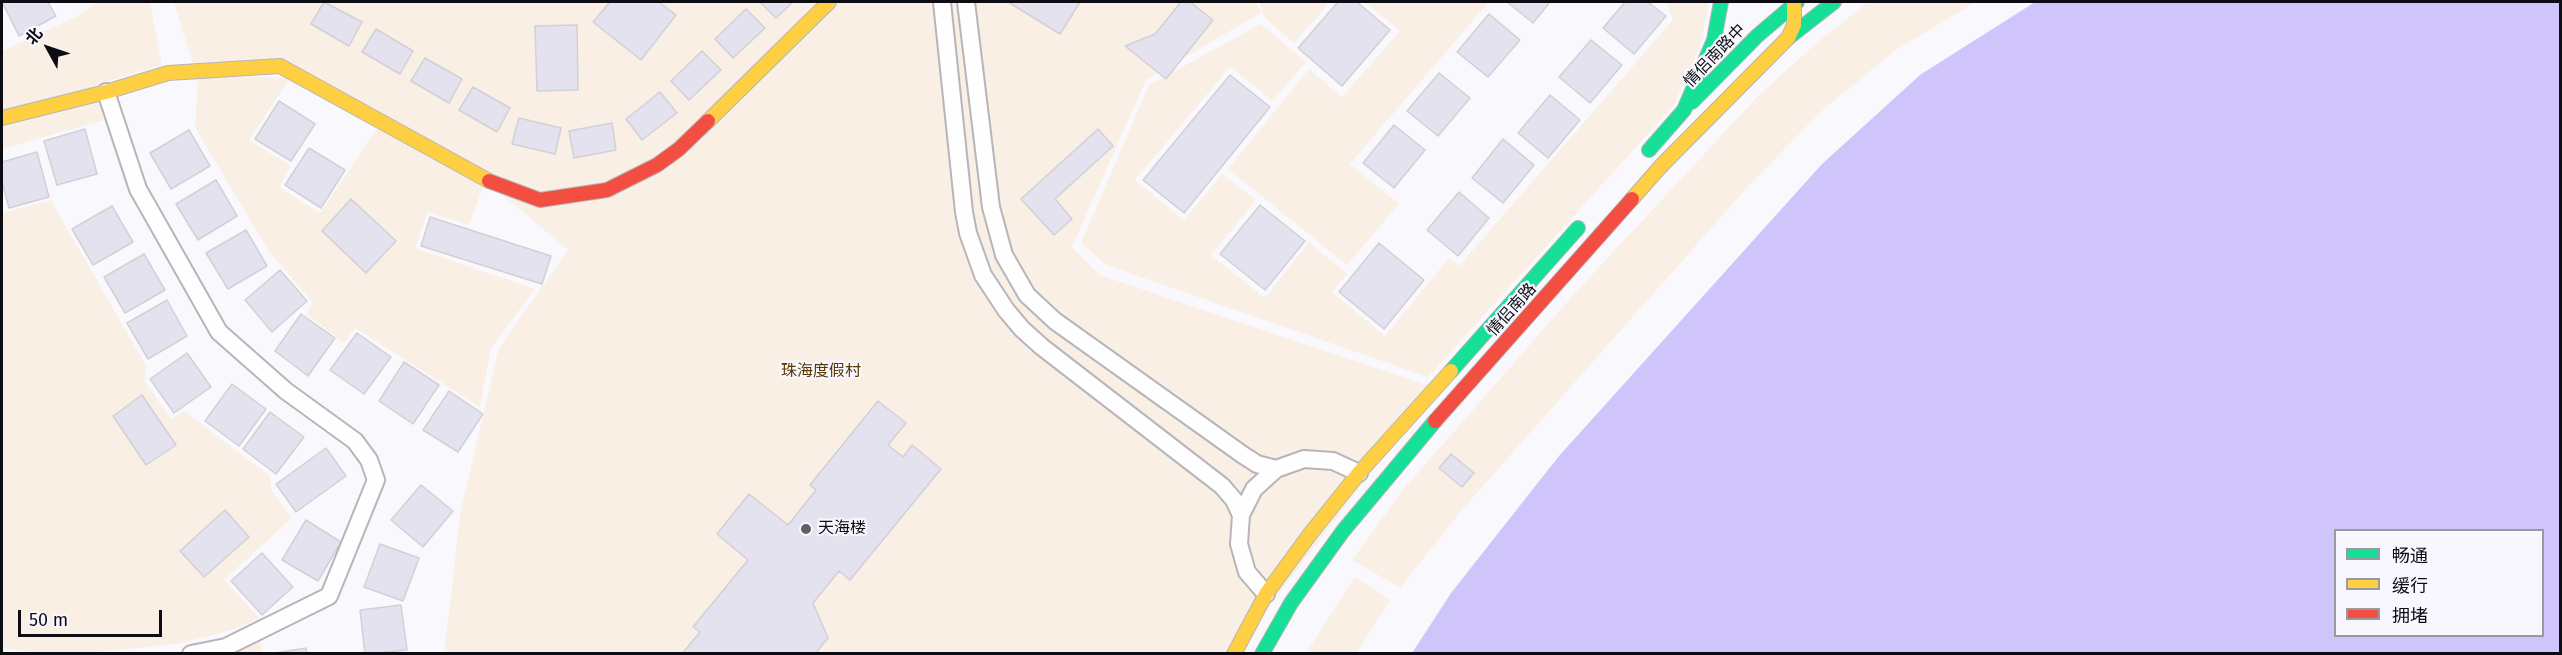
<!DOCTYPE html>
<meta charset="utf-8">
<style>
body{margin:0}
#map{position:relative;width:2562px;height:655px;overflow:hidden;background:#f9f9fd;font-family:"Fira Sans","Noto Sans SC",sans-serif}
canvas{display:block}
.frame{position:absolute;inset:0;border:3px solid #0d0c12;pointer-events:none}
.legend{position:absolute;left:2334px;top:529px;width:210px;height:108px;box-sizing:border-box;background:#f8f7ff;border:2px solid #9a99a0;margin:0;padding:8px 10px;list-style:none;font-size:18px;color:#0d0c12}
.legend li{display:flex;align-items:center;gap:12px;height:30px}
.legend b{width:30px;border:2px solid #9a99a0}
.north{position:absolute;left:18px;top:18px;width:60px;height:60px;-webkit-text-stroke:4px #f8f7ff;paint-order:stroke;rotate:310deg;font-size:16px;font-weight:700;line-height:24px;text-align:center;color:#0d0c12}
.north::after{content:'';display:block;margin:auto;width:21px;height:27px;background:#0d0c12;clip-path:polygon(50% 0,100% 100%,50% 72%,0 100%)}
.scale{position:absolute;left:18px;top:610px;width:144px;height:27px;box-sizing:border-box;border:3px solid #0d0c12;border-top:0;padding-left:8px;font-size:18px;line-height:21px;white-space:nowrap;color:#0d0c12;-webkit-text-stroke:4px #f8f7ff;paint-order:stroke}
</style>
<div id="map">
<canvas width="2562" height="655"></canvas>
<div class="frame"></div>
<ul class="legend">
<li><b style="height:8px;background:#16e098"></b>畅通</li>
<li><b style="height:8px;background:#ffcf43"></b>缓行</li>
<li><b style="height:8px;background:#f24e42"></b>拥堵</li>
</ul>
<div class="north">北</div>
<div class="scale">50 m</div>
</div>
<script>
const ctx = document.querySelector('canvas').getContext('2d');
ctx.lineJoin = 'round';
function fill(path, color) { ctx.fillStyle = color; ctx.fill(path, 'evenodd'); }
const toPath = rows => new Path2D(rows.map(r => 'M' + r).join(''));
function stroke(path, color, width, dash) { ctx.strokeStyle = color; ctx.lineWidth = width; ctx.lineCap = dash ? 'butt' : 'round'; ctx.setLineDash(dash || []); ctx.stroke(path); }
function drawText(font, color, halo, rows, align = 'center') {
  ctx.font = font + ' "Fira Sans","Noto Sans SC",sans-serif'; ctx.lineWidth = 4.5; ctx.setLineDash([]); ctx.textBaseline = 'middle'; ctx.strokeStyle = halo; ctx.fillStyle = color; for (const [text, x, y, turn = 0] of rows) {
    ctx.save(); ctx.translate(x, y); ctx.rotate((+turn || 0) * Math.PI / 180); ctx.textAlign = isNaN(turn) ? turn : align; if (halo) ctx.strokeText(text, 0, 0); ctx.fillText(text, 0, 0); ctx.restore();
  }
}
const green = toPath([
 [98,2,150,2,162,65,96,85,104,120,2,149,2,51,80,15],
 [174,2,1256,2,1261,13,1146,80,1072,247,1100,275,1435,388,1234,653,444,653,461,509,499,348,568,250,484,179,280,66,195,71],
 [1259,2,1330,2,1294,43,1266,19],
 [1365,2,1489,2,1350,164,1399,204,1347,265,1228,169,1309,69,1342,97,1400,31],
 [1666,2,1709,2,1700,46,1674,105,1428,377,1106,265,1081,243,1149,85,1261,24,1306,62,1273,101,1230,67,1135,180,1184,220,1222,174,1256,200,1211,255,1265,298,1309,242,1347,274,1332,292,1385,336,1449,258,1459,266,1673,20],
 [1868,2,1976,2,1896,50,1825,108,1752,182,1460,512,1400,588,1352,560,1402,491,1576,292,1759,95,1812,47],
 [198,75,290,78,249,140,291,166,279,187,320,213,377,129,483,187,469,225,428,212,415,248,535,289,491,348,480,407,355,328,344,343,306,314,313,303,267,249,195,127],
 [51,200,146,366,145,382,171,419,184,411,270,476,272,491,292,518,224,580,260,619,231,630,182,643,91,653,35,653,2,648,2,213],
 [1355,577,1390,600,1357,653,1306,653],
 [260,636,262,653,214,654]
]);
const water = toPath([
 [2035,2,2560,2,2560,653,1412,653,1451,593,1559,456,1822,164,1920,75],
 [2336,530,2542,530,2542,636,2336,636]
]);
const building = toPath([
 [2,2,48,2,56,16,19,36,2,2],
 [324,2,362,22,349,46,311,24,324,2],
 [610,2,659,2,676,15,641,60,593,22,610,2],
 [760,2,793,2,776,18,760,2],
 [1008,2,1080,2,1060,34,1008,2],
 [1181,2,1190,2,1213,20,1166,79,1125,46,1155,34,1181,2],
 [1338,2,1357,2,1390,30,1342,86,1298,48,1338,2],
 [1507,2,1550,2,1533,23,1507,2],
 [1625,2,1648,2,1666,16,1634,54,1603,28,1625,2],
 [746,9,765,28,733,58,715,39,746,9],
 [1489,14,1520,40,1488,77,1457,52,1489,14],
 [577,25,578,90,537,91,535,26,577,25],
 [376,29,413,51,400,74,362,52,376,29],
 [1591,40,1622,65,1590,103,1559,77,1591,40],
 [702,51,721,70,689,100,671,81,702,51],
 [425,58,462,79,449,103,411,81,425,58],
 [1439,73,1470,98,1438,136,1407,111,1439,73],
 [1230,75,1270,107,1184,213,1143,180,1230,75],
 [473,87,510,108,497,132,459,110,473,87],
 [660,92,677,113,642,140,626,119,660,92],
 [1550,95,1580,120,1548,158,1518,133,1550,95],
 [279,101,315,124,291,161,255,139,279,101],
 [519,118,561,128,555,154,512,144,519,118],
 [612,123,616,150,574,158,569,131,612,123],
 [1394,125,1425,150,1394,188,1363,163,1394,125],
 [85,129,97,174,57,185,44,141,85,129],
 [1098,129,1113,146,1055,199,1072,219,1054,235,1021,199,1098,129],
 [189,130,210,166,171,189,150,153,189,130],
 [1503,139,1534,165,1503,203,1472,178,1503,139],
 [309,148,345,170,321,208,285,185,309,148],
 [37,152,49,197,9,208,2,182,2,162,37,152],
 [216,180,237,216,198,240,176,204,216,180],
 [1459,192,1489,218,1458,256,1427,230,1459,192],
 [351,199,396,241,366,273,322,231,351,199],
 [1260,205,1305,241,1265,290,1220,254,1260,205],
 [112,206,133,242,93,265,72,229,112,206],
 [430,217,551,256,542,284,421,246,430,217],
 [246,230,267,266,228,289,206,253,246,230],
 [1379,243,1424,280,1384,329,1339,292,1379,243],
 [144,254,165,290,125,313,104,277,144,254],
 [280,270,307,301,272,332,245,300,280,270],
 [167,300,187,336,148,359,127,323,167,300],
 [301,314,335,338,308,376,275,351,301,314],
 [357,333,391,357,364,394,330,370,357,333],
 [187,353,211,387,174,413,150,379,187,353],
 [404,362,439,385,413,424,379,401,404,362],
 [232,384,266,409,239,446,205,421,232,384],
 [449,391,483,414,458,452,423,430,449,391],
 [142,395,176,445,146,465,113,416,142,395],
 [878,401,906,423,888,445,903,457,912,445,941,469,850,580,839,571,813,603,828,638,815,654,682,654,700,632,693,627,748,560,717,534,749,494,788,525,816,490,810,485,878,401],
 [270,412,304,437,276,474,243,449,270,412],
 [326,448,346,476,296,512,276,484,326,448],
 [1451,454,1474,473,1462,487,1439,468,1451,454],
 [421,485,453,511,423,547,391,520,421,485],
 [225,510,249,537,204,577,180,551,225,510],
 [306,520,341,542,318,581,282,560,306,520],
 [380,544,419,558,403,601,364,587,380,544],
 [262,553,293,587,262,615,231,581,262,553],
 [401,605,407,650,365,654,360,610,401,605],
 [306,648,307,654,269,654,306,648]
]);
const street = toPath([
 [942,2,964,212,968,233,983,275,1006,310,1022,329,1042,347,1222,486,1234,500,1241,515],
 [966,2,991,207,1004,255,1027,295,1055,321,1243,455,1257,464,1276,469],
 [106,92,138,189,219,332,286,391,355,441,369,460,376,480,329,596,226,647,191,654],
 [1266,594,1247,572,1239,544,1241,515,1254,489,1276,469,1304,459,1333,461,1359,473]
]);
const fast = toPath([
 [1788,38,1834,2],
 [1692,102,1757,36,1797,2],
 [1649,150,1684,110,1714,40,1721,2],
 [1451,371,1578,228],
 [1262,654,1291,603,1343,531,1435,421]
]);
const slow = toPath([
 [2,118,106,92,168,73,280,66,489,181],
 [708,121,829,2],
 [1632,199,1661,166,1788,38,1794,25,1794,2],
 [1234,654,1266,594,1310,534,1359,473,1451,371]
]);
const jam = toPath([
 [489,181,540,200,607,190,657,165,679,149,708,121],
 [1435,421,1632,199]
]);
const markers = [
 [806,529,6,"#605f64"]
];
const streetNames = [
 ["情侣南路中",1715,56,-46],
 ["情侣南路",1512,310,-48]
];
const parkNames = [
 ["珠海度假村",821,372]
];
const poiNames = [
 ["天海楼",818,529]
];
fill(green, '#faefe4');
fill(water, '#d0c5fa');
fill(building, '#e5e2f0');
stroke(building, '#d1d0d5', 1.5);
stroke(street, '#b6b5ba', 20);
stroke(fast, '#b6b5ba', 16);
stroke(slow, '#b6b5ba', 16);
stroke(jam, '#b6b5ba', 16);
stroke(street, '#fefeff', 16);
stroke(fast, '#16e098', 14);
stroke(slow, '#ffcf43', 14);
stroke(jam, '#f24e42', 14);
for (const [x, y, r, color] of markers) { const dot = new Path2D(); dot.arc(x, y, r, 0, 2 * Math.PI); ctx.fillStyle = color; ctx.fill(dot); stroke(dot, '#f8f7ff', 2); }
drawText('16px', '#0d0c12', '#f8f7ff', streetNames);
drawText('16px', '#5a3801', '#f8f7ff', parkNames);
drawText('16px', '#0d0c12', '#f8f7ff', poiNames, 'left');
</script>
